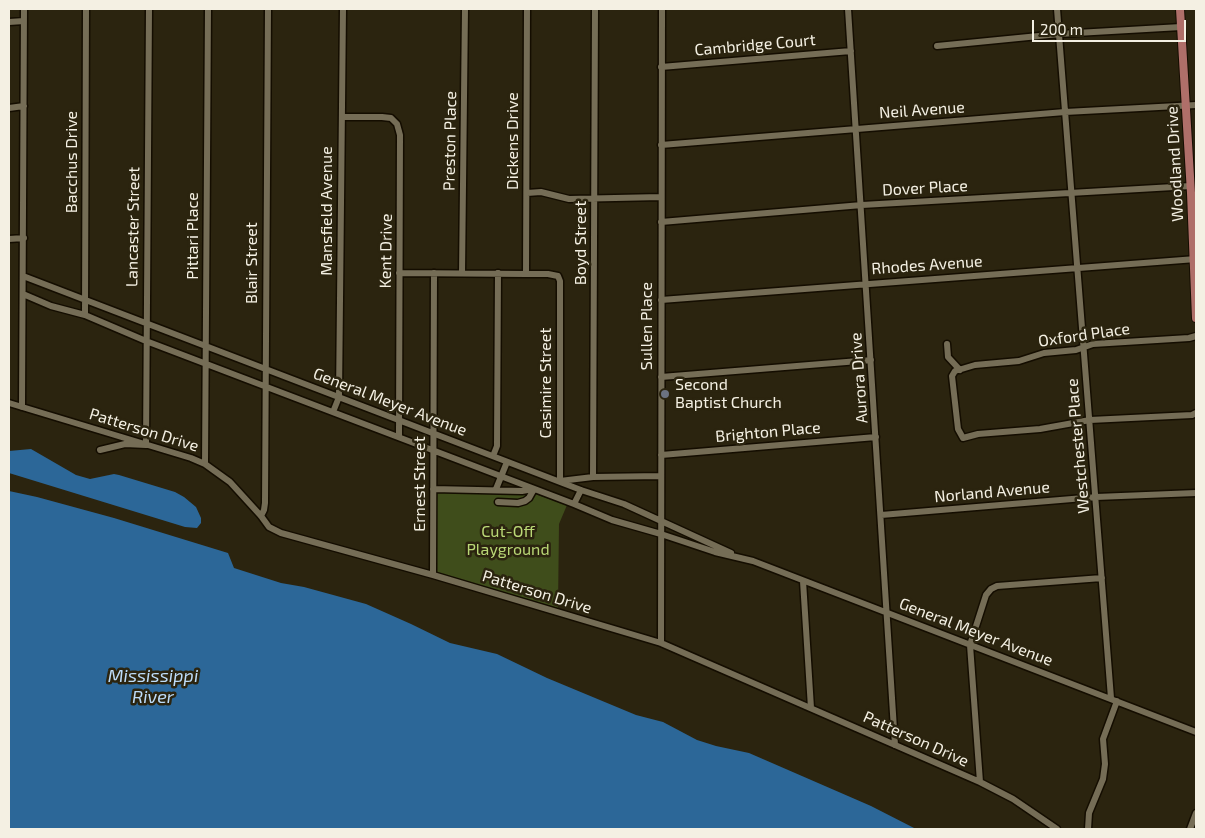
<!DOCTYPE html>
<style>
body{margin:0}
#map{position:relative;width:1205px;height:838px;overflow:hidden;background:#2b240f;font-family:"Exo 2",sans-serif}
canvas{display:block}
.frame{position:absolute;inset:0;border:10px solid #f4f0e3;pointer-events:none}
.scale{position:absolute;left:1032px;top:20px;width:154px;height:22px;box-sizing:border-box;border:2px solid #f4f0e3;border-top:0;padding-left:6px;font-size:15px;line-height:18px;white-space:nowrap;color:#f4f0e3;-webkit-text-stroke:4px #2b240f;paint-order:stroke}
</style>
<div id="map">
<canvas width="1205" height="838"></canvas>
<div class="frame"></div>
<div class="scale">200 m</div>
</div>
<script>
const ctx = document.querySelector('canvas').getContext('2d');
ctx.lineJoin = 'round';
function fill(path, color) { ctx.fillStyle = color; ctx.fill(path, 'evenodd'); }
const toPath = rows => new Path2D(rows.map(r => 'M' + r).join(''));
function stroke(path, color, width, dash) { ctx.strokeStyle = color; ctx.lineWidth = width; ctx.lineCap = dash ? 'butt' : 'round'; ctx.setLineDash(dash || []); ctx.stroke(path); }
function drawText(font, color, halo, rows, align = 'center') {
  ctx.font = font + ' "Exo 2",sans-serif'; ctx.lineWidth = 5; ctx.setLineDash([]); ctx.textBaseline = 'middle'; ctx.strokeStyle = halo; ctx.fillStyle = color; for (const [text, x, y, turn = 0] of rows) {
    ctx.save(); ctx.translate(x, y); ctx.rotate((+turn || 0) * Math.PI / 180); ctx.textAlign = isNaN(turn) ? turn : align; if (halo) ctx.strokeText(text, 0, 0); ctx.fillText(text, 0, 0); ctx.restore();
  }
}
const green = toPath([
 [435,491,529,492,567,505,559,524,558,608,435,573]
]);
const water = toPath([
 [31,449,76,475,90,479,114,474,119,475,175,492,184,497,196,507,201,518,201,523,197,528,185,527,9,473,9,451],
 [9,491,37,497,114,518,228,553,234,568,281,583,304,587,366,604,411,624,450,643,497,654,547,678,636,715,663,722,697,740,716,746,749,753,871,806,916,829,9,829]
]);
const minor = toPath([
 [848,9,895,745],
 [1057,9,1111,698],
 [9,22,24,21],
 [937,46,1059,34,1181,27],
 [661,67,851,51],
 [9,108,24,106],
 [342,117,382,117,391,118,397,124,400,135,399,437],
 [661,145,1065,112,1196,105],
 [527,193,541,192,569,199,661,197],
 [661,222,862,205,1191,186],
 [9,239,24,238],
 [399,273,526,274,548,274,558,276,560,281,560,481,593,477,661,476],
 [462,273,465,9],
 [526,274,527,9],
 [23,276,581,490,624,504,731,553],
 [23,294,51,306,85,315,146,341,574,504,612,520,661,534,715,552,753,561,1196,732],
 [661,300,1196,259],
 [85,315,86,9],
 [1196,336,1189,338,1093,344,1076,350,1044,353,1019,361,975,365,955,371,952,376,958,429,963,438,978,434,1040,429,1090,420,1192,415,1196,413],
 [947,344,948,357,960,370],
 [661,377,871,360],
 [9,403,191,458,205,464,230,482,261,516,269,527,281,533,433,575,661,643,980,782,1013,799,1057,829],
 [22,407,24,9],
 [333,412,339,397,343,9],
 [100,450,125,444,146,445,149,9],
 [661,455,876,437],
 [493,456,497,446,498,273],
 [205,464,208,9],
 [593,477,595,9],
 [433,489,522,491,533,489],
 [496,489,507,462],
 [498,502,518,503,525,501,529,498,534,489],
 [574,504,581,490],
 [881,515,1096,497,1196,493],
 [261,516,264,510,265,503,268,9],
 [433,575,434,273],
 [803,581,811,708],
 [661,643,662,9],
 [980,782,970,645,986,595,991,589,997,586,1102,578],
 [1088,829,1089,813,1103,779,1105,764,1103,739,1117,701],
 [1190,829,1196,813]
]);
const major = toPath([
 [1180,9,1191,193,1196,318]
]);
const markers = [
 [665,394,5,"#6b7280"]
];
const streetNames = [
 ["Cambridge Court",755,45,-5],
 ["Neil Avenue",922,110,-4],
 ["Preston Place",450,141,-89],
 ["Dickens Drive",513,141,-90],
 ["Bacchus Drive",72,162,-90],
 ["Woodland Drive",1175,164,-93],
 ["Dover Place",925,188,-3],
 ["Mansfield Avenue",327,211,-90],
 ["Lancaster Street",133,227,-89],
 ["Pittari Place",193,236,-90],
 ["Boyd Street",581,243,-90],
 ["Kent Drive",386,251,-89],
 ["Blair Street",252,263,-90],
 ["Rhodes Avenue",927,265,-4],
 ["Sullen Place",647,326,-90],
 ["Oxford Place",1084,335,-8],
 ["Aurora Drive",859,378,-94],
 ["Casimire Street",546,383,-90],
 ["General Meyer Avenue",390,402,21],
 ["Patterson Drive",144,430,17],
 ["Brighton Place",768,432,-5],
 ["Westchester Place",1078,446,-95],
 ["Ernest Street",420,484,-90],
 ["Norland Avenue",992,492,-5],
 ["Patterson Drive",537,592,17],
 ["General Meyer Avenue",976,632,21],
 ["Patterson Drive",916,739,24]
];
const poiNames = [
 ["Second",675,385],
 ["Baptist Church",675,403]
];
const parkNames = [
 ["Cut-Off",508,532],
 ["Playground",508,550]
];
const waterNames = [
 ["Mississippi",153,676],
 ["River",153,697]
];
fill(green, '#3f4d1b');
fill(water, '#2c6798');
stroke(minor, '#140d00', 9);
stroke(major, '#140d00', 10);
stroke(minor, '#756d56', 6);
stroke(major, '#af6f69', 8);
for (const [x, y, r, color] of markers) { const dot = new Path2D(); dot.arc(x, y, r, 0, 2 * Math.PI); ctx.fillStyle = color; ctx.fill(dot); stroke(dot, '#2b240f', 2); }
drawText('16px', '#f4f0e3', '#2b240f', streetNames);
drawText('16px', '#f4f0e3', '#2b240f', poiNames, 'left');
drawText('16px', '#bad876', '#2b240f', parkNames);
drawText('italic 18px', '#bddcf9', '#2b240f', waterNames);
</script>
